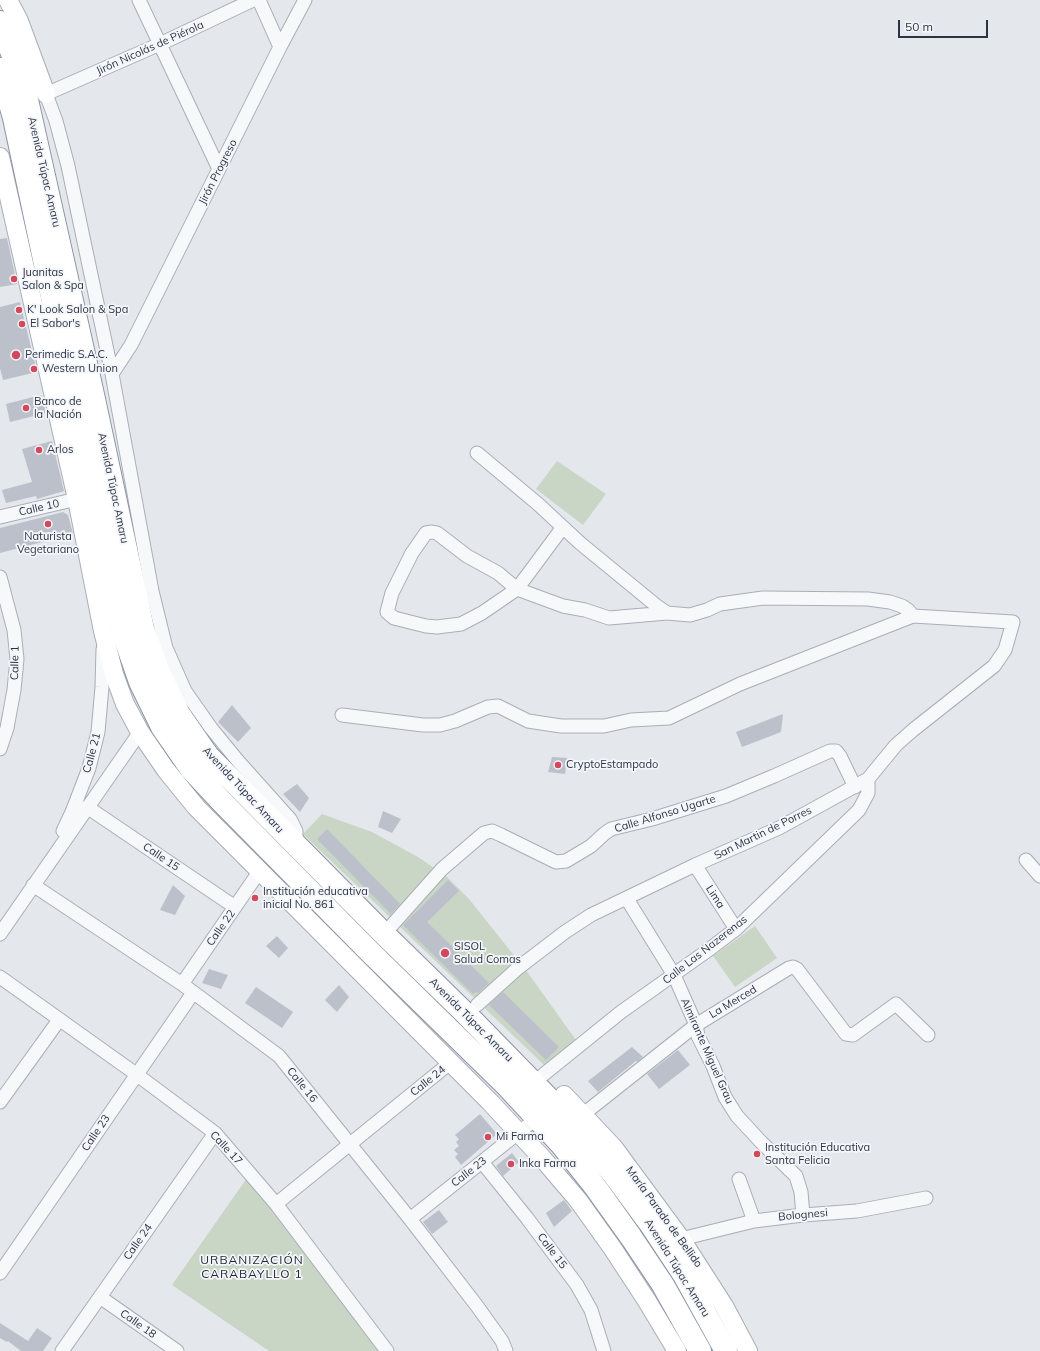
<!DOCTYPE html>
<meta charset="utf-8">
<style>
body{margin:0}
#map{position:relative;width:1040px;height:1351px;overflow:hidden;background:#e4e7ec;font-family:Mulish,sans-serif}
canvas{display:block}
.scale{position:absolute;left:898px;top:20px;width:90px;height:18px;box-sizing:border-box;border:2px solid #2b3445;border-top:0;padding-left:5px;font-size:12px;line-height:14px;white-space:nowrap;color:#2b3445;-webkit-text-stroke:3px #f4f6f9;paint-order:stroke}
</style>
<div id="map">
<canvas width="1040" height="1351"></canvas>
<div class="scale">50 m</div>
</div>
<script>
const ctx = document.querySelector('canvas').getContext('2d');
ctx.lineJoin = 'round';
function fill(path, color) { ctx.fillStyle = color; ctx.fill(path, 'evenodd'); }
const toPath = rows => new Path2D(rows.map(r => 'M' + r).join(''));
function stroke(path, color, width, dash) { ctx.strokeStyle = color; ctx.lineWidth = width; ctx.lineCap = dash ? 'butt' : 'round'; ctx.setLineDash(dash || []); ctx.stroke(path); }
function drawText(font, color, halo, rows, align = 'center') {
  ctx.font = font + ' Mulish,sans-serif'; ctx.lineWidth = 3.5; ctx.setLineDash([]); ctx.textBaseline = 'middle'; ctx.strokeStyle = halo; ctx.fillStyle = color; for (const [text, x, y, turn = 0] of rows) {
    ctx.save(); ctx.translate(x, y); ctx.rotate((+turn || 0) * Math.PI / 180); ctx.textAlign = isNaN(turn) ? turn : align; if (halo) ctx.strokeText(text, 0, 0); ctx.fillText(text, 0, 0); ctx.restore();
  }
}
const green = toPath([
 [557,461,606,494,583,525,536,489],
 [322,814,372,832,418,857,446,876,469,899,528,973,576,1040,544,1065,303,834],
 [755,926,777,958,735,987,713,956],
 [247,1178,272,1205,383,1351,269,1351,172,1285]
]);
const building = toPath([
 [7,238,17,284,0,287,0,239],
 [20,302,37,372,3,380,0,368,0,307],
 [41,395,46,413,10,422,6,404],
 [52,441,64,491,37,499,36,496,6,503,2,490,32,482,22,449],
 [63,512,68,515,73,534,0,553,0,528],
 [232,705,251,728,238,742,218,722],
 [783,714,781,732,742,747,736,732],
 [552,757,567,758,565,774,548,772],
 [297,784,309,798,300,812,283,794],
 [383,811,401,819,392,833,378,827],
 [327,829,400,904,391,914,317,839],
 [448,880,459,891,427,922,489,983,478,993,476,992,473,994,403,925],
 [173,885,185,896,175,915,160,910],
 [277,936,288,948,279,958,266,946],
 [209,969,228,975,221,989,202,983],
 [339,985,349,997,337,1012,325,1000],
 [256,987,293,1012,282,1028,245,1003],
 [503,992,559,1047,546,1060,489,1005],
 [632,1047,643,1057,637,1062,636,1061,598,1092,588,1081],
 [678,1050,690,1065,659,1089,647,1074],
 [480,1114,497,1134,461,1165,455,1157,458,1154,454,1150,459,1146,456,1142,459,1139,455,1135],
 [512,1153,519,1162,503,1176,496,1166],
 [564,1200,572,1211,554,1227,546,1213],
 [439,1210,448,1222,432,1234,423,1222],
 [0,1323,28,1341,37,1328,52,1338,43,1351,21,1351,8,1341,7,1342,0,1338]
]);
const street = toPath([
 [139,0,219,169],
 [253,0,160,44,46,94,56,121,68,166,112,374,152,591,166,648,185,691,211,728,238,761,290,819,296,831,296,845],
 [259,0,280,47],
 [112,374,131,345,280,47,305,0],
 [477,453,538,504,580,543,658,607,667,613],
 [0,517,77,499],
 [563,527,517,589,482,613,461,624,437,627,426,626,394,618,387,612,392,593,412,553,426,533,432,532,437,533,467,556,498,573,517,589,563,606,585,610,609,618,667,613,690,615,707,610,720,604,763,598,868,599,890,602,902,606,908,610,913,616],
 [0,577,14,630,17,659,14,690,7,728,0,749],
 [342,715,423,725,440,725,455,721,488,707,498,706,528,721,561,726,604,726,631,720,669,718,740,684,913,616,1013,622,1005,650,994,666,913,730,896,745,868,779,779,828,695,865,591,915,565,932,518,968,477,1005],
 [87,807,235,907],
 [63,831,72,812,89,768,98,732,102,687,103,649],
 [1026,860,1040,876],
 [695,865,736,929],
 [33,885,182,984,279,1056,410,1219,477,1306,502,1341,506,1351],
 [627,899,674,975,696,1025,698,1036,713,1066,725,1097,737,1116,761,1142,796,1176,801,1192,803,1215],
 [0,934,140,732],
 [384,934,442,869,484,833,492,831,501,835,556,862,566,861,591,846,604,834,611,829,652,819,726,796,774,776,830,751,836,751,840,756,855,787],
 [0,977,136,1074,215,1133,276,1204,387,1351],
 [182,984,259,872],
 [533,1083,621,1012,707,951,736,929,859,810,868,793,868,779],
 [0,1102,59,1020],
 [576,1120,696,1025,789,968,793,967,797,969,846,1034,853,1035,896,1004,928,1035],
 [482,1162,527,1218,577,1285,591,1310,604,1351],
 [739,1179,754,1221],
 [276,1204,450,1063],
 [410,1219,542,1114],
 [681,1239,754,1221,803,1215,857,1211,926,1198],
 [0,1273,193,993],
 [100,1297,177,1351],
 [62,1351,215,1133]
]);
const secondary = toPath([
 [8,0,19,21,46,94],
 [0,157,77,499,103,631,114,674,125,704,140,732,166,770,196,807,490,1102,543,1159,578,1200,613,1249,647,1301,677,1351],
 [564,1095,614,1148,681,1239,724,1306,748,1351]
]);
const highway = toPath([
 [0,22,23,82,94,399,143,629,159,673,179,714,208,756,384,934,466,1014,554,1104,577,1131,615,1176,651,1225,684,1275,726,1351],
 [0,69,14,118,124,636,140,682,162,727,191,769,222,802,369,951,507,1086,561,1144,596,1188,631,1237,663,1285,700,1351]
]);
const markers = [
 [14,279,4,"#d1495b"],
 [19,310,4,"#d1495b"],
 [22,324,4,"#d1495b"],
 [16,355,5,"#d1495b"],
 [34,369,4,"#d1495b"],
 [26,408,4,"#d1495b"],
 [39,450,4,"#d1495b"],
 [48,524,4,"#d1495b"],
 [558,765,4,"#d1495b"],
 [255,898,4,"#d1495b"],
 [445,953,5,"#d1495b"],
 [488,1137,4,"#d1495b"],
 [757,1154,4,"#d1495b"],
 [511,1164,4,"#d1495b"]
];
const streetNames = [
 ["Jirón Nicolás de Piérola",150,48,-24],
 ["Avenida Túpac Amaru",44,172,77],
 ["Jirón Progreso",218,172,-63],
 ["Avenida Túpac Amaru",113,488,78],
 ["Calle 10",39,508,-13],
 ["Calle 1",15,663,-89],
 ["Calle 21",92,753,-75],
 ["Avenida Túpac Amaru",243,790,47],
 ["Calle Alfonso Ugarte",665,814,-17],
 ["San Martin de Porres",763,833,-26],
 ["Calle 15",161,857,34],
 ["Lima",715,897,57],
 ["Calle 22",221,928,-55],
 ["Calle Las Nazerenas",705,950,-38],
 ["La Merced",733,1002,-31],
 ["Avenida Túpac Amaru",471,1020,45],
 ["Almirante Miguel Grau",707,1051,66],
 ["Calle 24",428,1081,-39],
 ["Calle 16",302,1085,51],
 ["Calle 23",96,1133,-56],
 ["Calle 17",226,1148,47],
 ["Calle 23",469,1172,-38],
 ["Bolognesi",803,1215,-5],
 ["María Parado de Bellido",664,1217,54],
 ["Calle 24",138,1242,-55],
 ["Calle 15",552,1251,53],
 ["Avenida Túpac Amaru",677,1268,58],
 ["Calle 18",138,1324,35]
];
const poiNames = [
 ["Juanitas",22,273],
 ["Salon & Spa",22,286],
 ["K' Look Salon & Spa",27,310],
 ["El Sabor's",30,324],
 ["Perimedic S.A.C.",25,355],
 ["Western Union",42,369],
 ["Banco de",34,402],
 ["la Nación",34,415],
 ["Arlos",47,450],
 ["Naturista",48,537,"center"],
 ["Vegetariano",48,550,"center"],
 ["CryptoEstampado",566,765],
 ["Institución educativa",263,892],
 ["inicial No. 861",263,905],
 ["SISOL",454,947],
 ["Salud Comas",454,960],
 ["Mi Farma",496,1137],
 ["Institución Educativa",765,1148],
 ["Santa Felicia",765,1161],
 ["Inka Farma",519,1164]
];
const neighbourhoodNames = [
 ["URBANIZACIÓN",252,1260],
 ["CARABAYLLO 1",252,1274]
];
fill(green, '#c9d6c5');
fill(building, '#bbc0ca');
stroke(street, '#a9aeb7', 15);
stroke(secondary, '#a9aeb7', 20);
stroke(highway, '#8b94a3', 24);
stroke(street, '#f7f8fa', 13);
stroke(secondary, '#fff', 18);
stroke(highway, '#fff', 22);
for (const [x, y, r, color] of markers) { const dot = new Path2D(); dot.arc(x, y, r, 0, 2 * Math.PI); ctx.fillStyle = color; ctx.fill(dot); stroke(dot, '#f4f6f9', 1.5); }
drawText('11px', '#2b3445', '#f4f6f9', streetNames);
drawText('11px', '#2b3445', '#f4f6f9', poiNames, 'left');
ctx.letterSpacing = '1px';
drawText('12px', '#1d2536', '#f4f6f9', neighbourhoodNames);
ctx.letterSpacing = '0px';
</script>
